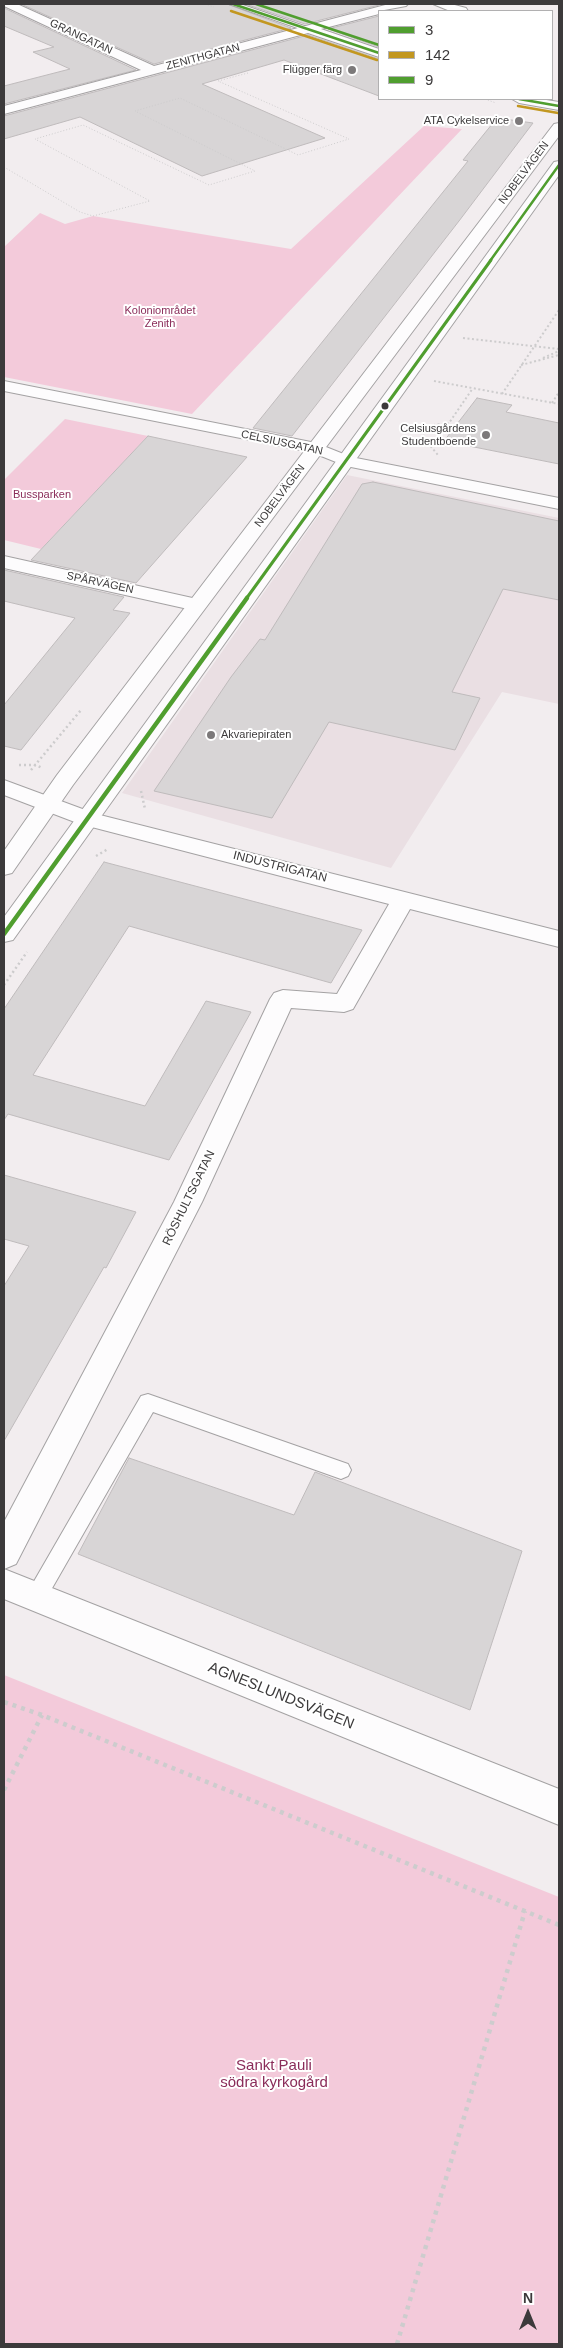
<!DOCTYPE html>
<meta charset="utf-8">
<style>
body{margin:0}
#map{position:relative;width:563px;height:2348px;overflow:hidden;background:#f2edef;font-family:Helvetica,sans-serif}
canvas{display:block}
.frame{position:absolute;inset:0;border:5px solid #3c3a3b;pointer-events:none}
.legend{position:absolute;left:378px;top:10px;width:175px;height:90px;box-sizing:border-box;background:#fff;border:1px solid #b1b0b1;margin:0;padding:6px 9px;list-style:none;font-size:15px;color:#3c3a3b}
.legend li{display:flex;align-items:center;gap:10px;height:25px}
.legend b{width:25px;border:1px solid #b1b0b1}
.north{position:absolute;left:503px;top:2288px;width:50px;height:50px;-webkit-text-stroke:4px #fff;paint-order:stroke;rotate:0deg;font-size:14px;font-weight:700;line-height:20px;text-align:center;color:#3c3a3b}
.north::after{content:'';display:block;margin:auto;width:18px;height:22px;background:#3c3a3b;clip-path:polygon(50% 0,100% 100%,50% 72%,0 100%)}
</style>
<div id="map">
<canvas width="563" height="2348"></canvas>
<div class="frame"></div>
<ul class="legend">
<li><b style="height:6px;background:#509e2f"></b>3</li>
<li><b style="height:6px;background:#c29720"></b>142</li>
<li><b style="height:6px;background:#509e2f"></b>9</li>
</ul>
<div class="north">N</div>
</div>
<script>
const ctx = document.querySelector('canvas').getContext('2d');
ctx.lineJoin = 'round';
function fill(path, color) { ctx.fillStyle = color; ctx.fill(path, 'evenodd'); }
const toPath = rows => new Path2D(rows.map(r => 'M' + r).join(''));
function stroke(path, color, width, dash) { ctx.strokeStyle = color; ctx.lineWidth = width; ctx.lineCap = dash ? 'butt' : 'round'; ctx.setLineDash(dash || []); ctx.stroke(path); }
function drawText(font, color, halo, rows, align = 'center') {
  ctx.font = font + ' Helvetica,sans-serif'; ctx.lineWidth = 4; ctx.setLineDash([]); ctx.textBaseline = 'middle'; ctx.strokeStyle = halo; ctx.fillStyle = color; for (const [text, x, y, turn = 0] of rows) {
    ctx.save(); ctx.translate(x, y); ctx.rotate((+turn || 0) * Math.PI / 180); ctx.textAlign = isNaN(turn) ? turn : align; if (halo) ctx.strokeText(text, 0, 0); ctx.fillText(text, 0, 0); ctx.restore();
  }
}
const built = toPath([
 [347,475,559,518,559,704,502,692,391,868,122,793]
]);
const green = toPath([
 [424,126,462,129,192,414,4,377,4,247,40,213,65,224,93,216,291,249],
 [65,419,148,436,41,549,4,540,4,480],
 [4,1675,559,1897,559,2344,4,2344]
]);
const building = toPath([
 [21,4,227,4,291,28,154,64,21,4],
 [245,4,379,4,379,5,305,24,245,4],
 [4,8,136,70,4,104,4,86,70,69,33,52,54,47,4,26,4,8],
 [379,16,379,47,328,29,379,16],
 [308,35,379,59,379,96,284,60,202,84,325,138,202,176,80,117,4,139,4,116,308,35],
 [497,118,533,123,459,221,292,436,253,428,468,161,463,160,497,118],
 [477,398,512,405,506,412,559,423,559,464,444,441,477,398],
 [148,436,247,457,136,583,31,560,148,436],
 [373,482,559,521,559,600,503,589,452,692,480,698,455,750,329,722,272,818,154,791,231,677,260,639,265,640,362,484,373,482],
 [4,570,124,597,113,610,130,613,21,750,4,746,4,705,75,618,4,601,4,570],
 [104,862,362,930,331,983,129,926,33,1075,145,1106,206,1001,251,1012,169,1160,8,1114,4,1120,4,1009,104,862],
 [4,1175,136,1212,106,1268,104,1267,4,1441,4,1286,29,1246,4,1239,4,1175],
 [129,1458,294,1515,315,1472,522,1551,470,1710,78,1554,129,1458]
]);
const pathFar3 = toPath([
 [205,4,214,7],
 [485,99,496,103],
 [4,167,80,212,93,216,150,201,35,139,83,125,209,185,255,171,135,111,180,98,298,155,349,139,218,81,248,73]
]);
const pathFar2 = toPath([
 [463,338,559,349],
 [543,358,559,351],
 [521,365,559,355],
 [434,381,559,404],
 [502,394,559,310],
 [552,403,559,392],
 [402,424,419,427,449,423,473,388],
 [419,427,427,442,438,455]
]);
const pathFar1 = toPath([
 [19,765,36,765,42,768],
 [31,770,81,710],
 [141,791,145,809],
 [96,856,108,849],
 [4,985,27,952]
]);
const path = toPath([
 [4,1702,42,1715,559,1925],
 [4,1790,42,1715],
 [397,2344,525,1911]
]);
const service = toPath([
 [229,4,240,4,313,29,306,31,229,4],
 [148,1394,348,1464,351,1470,348,1476,341,1479,153,1412,43,1604,36,1607,29,1604,25,1597,29,1590,141,1396,148,1394]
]);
const minor = toPath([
 [4,4,17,4,154,66,389,4,408,4,406,6,379,11,379,14,321,29,379,49,379,57,308,33,4,114,4,106,141,70,4,6,4,4],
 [433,4,451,4,466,8,468,11,450,11,433,4],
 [512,99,540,99,559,102,559,110,519,103,512,99],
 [4,381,316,443,351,457,559,498,559,509,346,466,311,452,4,391,4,381],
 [4,556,197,599,204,601,207,605,204,609,197,611,4,568,4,556],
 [4,780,96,814,559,931,559,947,410,909,353,1009,344,1012,291,1008,202,1202,16,1564,4,1569,4,1522,174,1202,270,999,274,993,283,990,337,994,389,904,80,824,4,795,4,780],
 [4,1569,559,1789,559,1825,4,1599,4,1569]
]);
const secondary = toPath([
 [559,123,559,136,73,785,12,873,4,875,4,851,57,775,554,124,559,123],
 [559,161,559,175,13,940,4,942,4,917,554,162,559,161]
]);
const bus1Far2 = toPath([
 [233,4,379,53],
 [519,99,559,106],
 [490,261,559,165]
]);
const bus1Far1 = toPath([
 [246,599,491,260]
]);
const bus1 = toPath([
 [4,934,247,598]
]);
const bus2 = toPath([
 [231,11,377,60],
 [518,106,558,113]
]);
const bus3 = toPath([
 [256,4,379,45]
]);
const markers = [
 [352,70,5,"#7c797a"],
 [519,121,5,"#7c797a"],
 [385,406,4.5,"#3c3a3b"],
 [486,435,5,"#7c797a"],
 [211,735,5,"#7c797a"]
];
const farStreetnames = [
 ["GRANGATAN",81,37,25],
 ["ZENITHGATAN",203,57,-15],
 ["NOBELVÄGEN",524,173,-53],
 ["CELSIUSGATAN",282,443,12],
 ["NOBELVÄGEN",280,496,-53],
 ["SPÅRVÄGEN",100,583,12]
];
const farPoinames = [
 ["Flügger färg",342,70],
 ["ATA Cykelservice",509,121],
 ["Celsiusgårdens",476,429],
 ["Studentboende",476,442],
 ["Akvariepiraten",221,735,"left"]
];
const farParknames = [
 ["Koloniområdet",160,311],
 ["Zenith",160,324],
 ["Bussparken",42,495]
];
const streetNames = [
 ["INDUSTRIGATAN",280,867,14],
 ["RÖSHULTSGATAN",189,1198,-64]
];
const nearStreetnames = [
 ["AGNESLUNDSVÄGEN",281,1696,22]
];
const nearParknames = [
 ["Sankt Pauli",274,2066],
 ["södra kyrkogård",274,2083]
];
fill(built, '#eadfe3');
fill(green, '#f3cada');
fill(building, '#d8d5d6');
stroke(building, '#bfbbbc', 1);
stroke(service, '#a4a2a3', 2);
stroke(minor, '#a4a2a3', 2);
stroke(secondary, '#a4a2a3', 2);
stroke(pathFar3, '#cdcccd', 1, [1, 2]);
stroke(pathFar2, '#cdcccd', 2, [2, 2.5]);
stroke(pathFar1, '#cdcccd', 2.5, [2, 3]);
stroke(path, '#cdcccd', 4.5, [4, 5]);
fill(service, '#fdfcfd');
fill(minor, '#fdfcfd');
fill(secondary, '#fdfcfd');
stroke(bus1Far2, '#509e2f', 2.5);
stroke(bus1Far1, '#509e2f', 3);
stroke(bus1, '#509e2f', 4.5);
stroke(bus2, '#c29720', 2.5);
stroke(bus3, '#509e2f', 2.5);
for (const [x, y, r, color] of markers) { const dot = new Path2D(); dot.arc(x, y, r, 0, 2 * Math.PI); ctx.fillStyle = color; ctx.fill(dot); stroke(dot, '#fff', 2); }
drawText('11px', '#3c3a3b', '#fff', farStreetnames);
drawText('11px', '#3c3a3b', '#fff', farPoinames, 'right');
drawText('11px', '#8a2c59', '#fff', farParknames);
drawText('12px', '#3c3a3b', '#fff', streetNames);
drawText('15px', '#3c3a3b', '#fff', nearStreetnames);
drawText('15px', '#8a2c59', '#fff', nearParknames);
</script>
